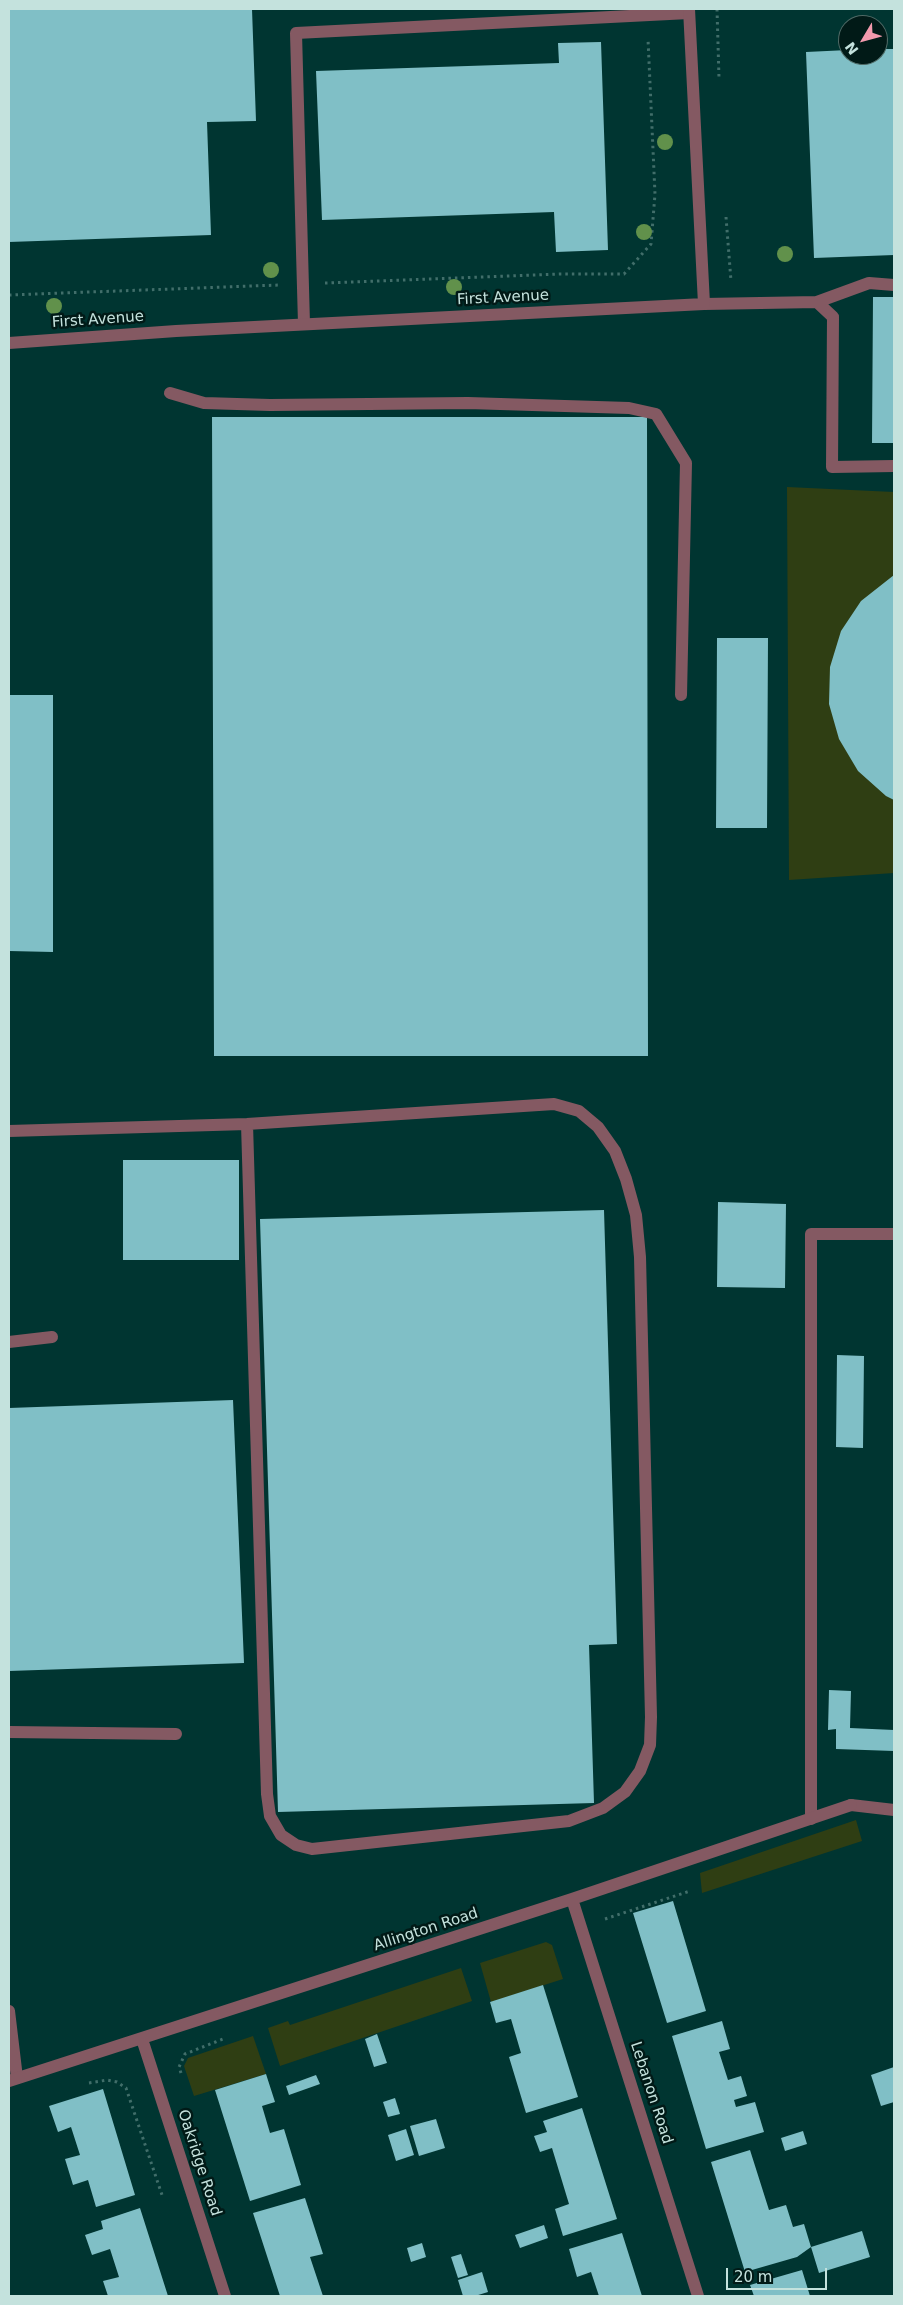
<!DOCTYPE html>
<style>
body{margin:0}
#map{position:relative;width:903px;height:2305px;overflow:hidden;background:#003531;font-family:"DejaVu Sans",sans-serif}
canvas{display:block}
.frame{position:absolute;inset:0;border:10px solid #c4e2dd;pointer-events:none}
.north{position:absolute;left:838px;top:15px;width:50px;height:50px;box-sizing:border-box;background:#011a17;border:1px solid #4f6a66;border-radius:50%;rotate:233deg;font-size:14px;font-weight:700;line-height:20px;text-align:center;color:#c4e2dd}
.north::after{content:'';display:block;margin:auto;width:18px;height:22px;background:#f29aad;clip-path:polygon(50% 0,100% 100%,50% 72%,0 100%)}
.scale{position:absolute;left:726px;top:2268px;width:101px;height:22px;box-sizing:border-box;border:2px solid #c4e2dd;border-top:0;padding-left:6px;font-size:15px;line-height:18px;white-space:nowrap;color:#c4e2dd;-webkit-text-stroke:4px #011a17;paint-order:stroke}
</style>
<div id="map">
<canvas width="903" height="2305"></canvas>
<div class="frame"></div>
<div class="north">N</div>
<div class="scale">20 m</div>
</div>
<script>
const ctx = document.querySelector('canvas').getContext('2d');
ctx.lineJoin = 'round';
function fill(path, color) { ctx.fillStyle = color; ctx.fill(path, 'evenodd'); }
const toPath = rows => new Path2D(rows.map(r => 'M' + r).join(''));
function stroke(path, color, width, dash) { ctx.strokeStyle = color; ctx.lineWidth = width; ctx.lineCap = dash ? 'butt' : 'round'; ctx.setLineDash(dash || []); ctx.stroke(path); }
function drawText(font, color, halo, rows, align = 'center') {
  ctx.font = font + ' "DejaVu Sans",sans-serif'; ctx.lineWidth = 5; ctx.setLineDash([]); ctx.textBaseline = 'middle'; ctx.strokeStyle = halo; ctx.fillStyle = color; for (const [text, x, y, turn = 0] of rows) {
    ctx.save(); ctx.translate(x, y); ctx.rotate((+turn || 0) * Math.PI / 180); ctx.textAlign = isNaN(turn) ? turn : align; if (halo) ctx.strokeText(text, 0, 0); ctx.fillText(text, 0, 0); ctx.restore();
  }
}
const green = toPath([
 [787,487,894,492,894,873,789,880],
 [856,1820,862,1841,702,1893,700,1873],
 [546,1942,552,1945,563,1979,491,2002,480,1963],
 [461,1968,472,2001,280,2066,268,2028,288,2021,290,2025],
 [253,2036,266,2074,194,2096,184,2066,188,2058]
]);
const building = toPath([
 [9,9,252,9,256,121,207,122,211,235,9,242],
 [601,42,608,250,556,252,554,212,322,220,316,71,559,63,558,43],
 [878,49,894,49,894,255,814,258,806,52,848,50,848,55,878,55],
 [873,297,894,297,894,443,872,443],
 [212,417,647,417,648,1056,214,1056],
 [894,575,894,800,886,796,858,771,839,739,829,704,830,667,841,631,861,601],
 [717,638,768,638,767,828,716,828],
 [9,695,53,695,53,952,9,951],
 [123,1160,239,1160,239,1260,123,1260],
 [718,1202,786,1204,785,1288,717,1287],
 [604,1210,617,1644,589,1645,594,1803,278,1812,260,1219],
 [837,1355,864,1356,863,1448,836,1447],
 [233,1400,244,1663,9,1671,9,1408],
 [829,1690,851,1691,850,1728,894,1730,894,1751,836,1749,836,1729,828,1730],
 [673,1901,706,2011,667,2023,633,1913],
 [543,1985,578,2097,526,2113,509,2057,521,2053,511,2019,496,2023,490,2002],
 [722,2021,730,2049,719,2052,728,2080,741,2076,747,2096,734,2100,736,2107,755,2102,764,2132,706,2149,672,2036],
 [377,2034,387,2063,374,2067,365,2039],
 [894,2067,894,2102,881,2106,871,2075],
 [266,2074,275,2102,262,2106,270,2133,284,2129,301,2185,250,2201,215,2090],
 [316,2075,320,2084,289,2095,286,2086],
 [103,2089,135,2195,96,2207,88,2180,73,2185,65,2159,80,2155,71,2127,58,2132,49,2106],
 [395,2098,400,2114,388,2117,383,2102],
 [582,2108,617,2219,563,2236,555,2209,569,2204,552,2148,540,2152,534,2136,547,2132,543,2121],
 [436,2119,445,2148,419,2156,410,2126],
 [406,2129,414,2155,396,2161,388,2135],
 [803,2131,807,2144,785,2151,781,2138],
 [750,2150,769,2210,786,2205,793,2227,804,2224,811,2247,862,2231,870,2257,819,2273,811,2247,797,2257,745,2272,711,2162],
 [305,2198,323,2254,310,2257,323,2296,280,2296,253,2213],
 [140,2208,168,2296,108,2296,103,2281,119,2277,110,2249,92,2255,85,2235,103,2229,101,2221],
 [544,2225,548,2238,520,2248,515,2235],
 [622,2233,642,2296,599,2296,591,2272,577,2277,569,2249],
 [422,2243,426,2257,411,2262,407,2248],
 [461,2254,468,2275,458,2278,451,2257],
 [802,2270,810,2296,754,2296,750,2285],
 [482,2272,488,2292,475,2296,463,2296,458,2280]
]);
const path = toPath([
 [717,9,719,78],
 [726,217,731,281],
 [325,283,561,274,624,274,651,244,655,194,648,39],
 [9,295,279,285],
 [605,1919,690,1891],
 [181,2073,179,2067,185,2054,223,2039],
 [89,2083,107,2080,117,2082,126,2088,162,2195]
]);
const service = toPath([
 [817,302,869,283,894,285],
 [704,304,817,302,833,317,832,467,894,466],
 [304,324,296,33,689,13],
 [170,393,204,403,270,405,468,403,629,408,656,414,686,463,681,695],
 [9,1131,247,1124,554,1104,579,1111,598,1127,615,1151,626,1179,636,1215,640,1257,651,1717,650,1745,640,1771,625,1792,603,1808,569,1821,312,1849,296,1845,281,1835,270,1816,267,1794,247,1124],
 [9,1342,52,1337],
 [9,1732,176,1734],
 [851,1805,894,1810],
 [811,1819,811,1234,894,1234],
 [9,2011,17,2078]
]);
const minor = toPath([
 [9,343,176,331,704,304,689,9],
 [572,1899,698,2296],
 [142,2039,225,2296],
 [9,2081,572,1899,851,1805]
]);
const trees = [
 [665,142],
 [644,232],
 [785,254],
 [271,270],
 [454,287],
 [54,306]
];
const streetNames = [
 ["First Avenue",503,298,-3],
 ["First Avenue",98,320,-4],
 ["Allington Road",426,1930,-18],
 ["Lebanon Road",651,2093,72],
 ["Oakridge Road",199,2163,72]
];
fill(green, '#2f3e13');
fill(building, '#80bfc6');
stroke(path, '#416e6a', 3, [2.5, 4]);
stroke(service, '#845962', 12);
stroke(minor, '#845962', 12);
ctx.fillStyle = '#61914b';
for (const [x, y] of trees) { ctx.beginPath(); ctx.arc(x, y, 8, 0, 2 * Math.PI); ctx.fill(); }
drawText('15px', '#c4e2dd', '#011a17', streetNames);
</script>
